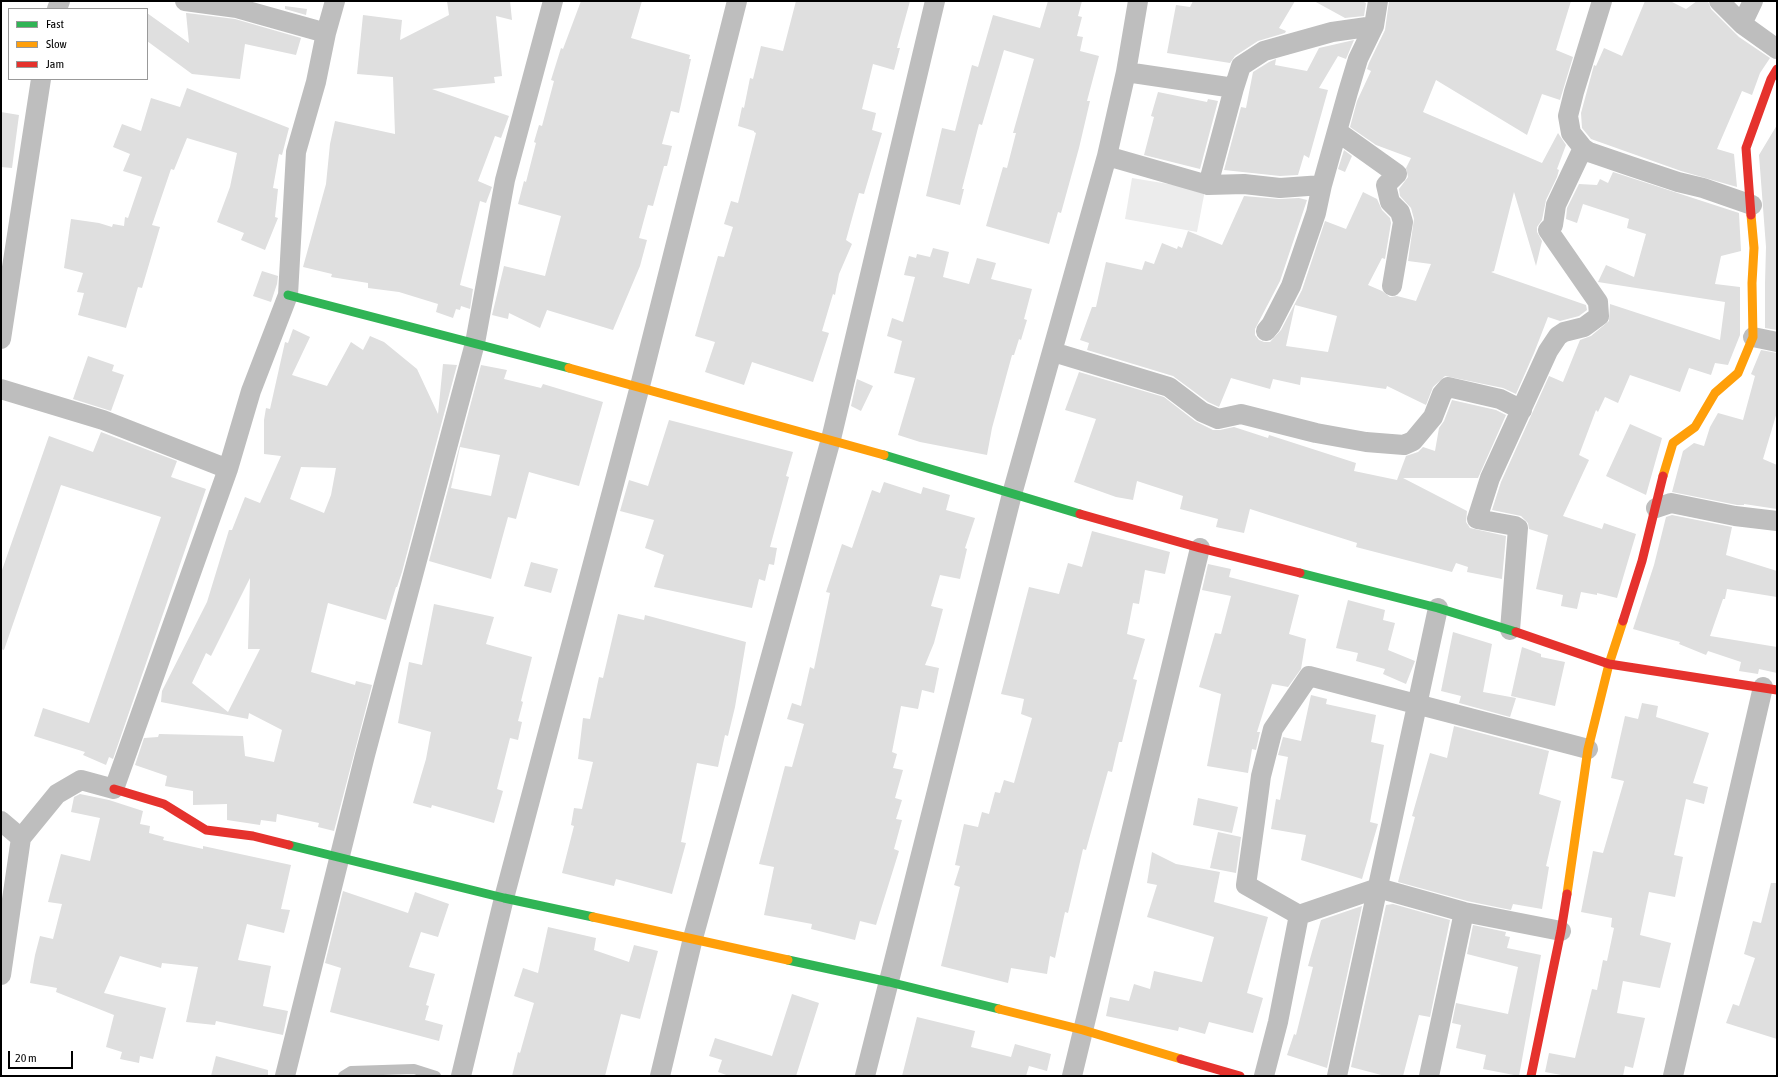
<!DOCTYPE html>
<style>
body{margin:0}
#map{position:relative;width:1778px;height:1077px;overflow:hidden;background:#fff;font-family:"Asap Condensed",sans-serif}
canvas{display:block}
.frame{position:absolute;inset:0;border:2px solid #000;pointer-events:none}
.legend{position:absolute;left:8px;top:8px;width:140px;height:72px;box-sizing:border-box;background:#fff;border:1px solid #999;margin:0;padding:5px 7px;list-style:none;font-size:12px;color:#000}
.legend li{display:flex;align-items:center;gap:8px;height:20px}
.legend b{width:20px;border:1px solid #999}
.scale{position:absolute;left:8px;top:1051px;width:65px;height:18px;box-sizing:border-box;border:2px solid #000;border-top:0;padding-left:5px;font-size:12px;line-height:14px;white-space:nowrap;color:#000;-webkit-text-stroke:3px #fff;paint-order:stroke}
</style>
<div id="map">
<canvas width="1778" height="1077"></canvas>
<div class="frame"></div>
<ul class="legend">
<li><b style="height:5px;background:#30b455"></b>Fast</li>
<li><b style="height:5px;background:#ff9f0a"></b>Slow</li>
<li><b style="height:5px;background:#e5322d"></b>Jam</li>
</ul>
<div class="scale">20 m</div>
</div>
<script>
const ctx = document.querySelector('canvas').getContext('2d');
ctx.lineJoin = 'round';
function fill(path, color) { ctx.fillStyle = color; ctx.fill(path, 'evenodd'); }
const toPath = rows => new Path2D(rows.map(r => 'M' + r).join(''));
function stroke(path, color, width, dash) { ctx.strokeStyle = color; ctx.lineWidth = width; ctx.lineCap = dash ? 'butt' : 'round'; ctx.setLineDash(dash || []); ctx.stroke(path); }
const green = toPath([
 [1132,178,1205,190,1197,232,1125,219]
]);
const building = toPath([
 [447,1,510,1,512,20,496,16,502,76,494,77,495,83,432,89,509,116,501,138,495,136,478,181,492,187,486,203,480,201,460,285,473,289,470,309,461,306,460,310,456,309,453,318,436,312,438,304,399,292,368,288,368,283,331,277,332,274,303,267,326,184,330,144,335,121,395,134,393,77,357,74,363,15,402,20,400,40,449,15],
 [581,1,642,1,631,38,690,55,689,59,691,59,679,113,671,111,662,144,672,146,667,166,664,166,653,206,648,205,639,238,647,240,640,266,613,330,547,310,540,328,509,313,508,319,492,315,504,266,545,276,561,216,518,204,524,181,526,182,536,143,534,142,539,125,542,126,554,81,551,80,561,48,563,49],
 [796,1,910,1,897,48,900,48,894,70,873,64,862,109,876,113,872,130,882,133,864,194,859,193,846,240,852,244,839,274,835,295,833,294,822,331,829,333,813,382,752,362,744,385,705,372,715,342,695,336,718,256,724,257,733,227,724,224,731,201,738,203,756,133,754,132,754,131,738,126,742,107,744,108,750,78,753,79,761,46,783,51],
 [1048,1,1082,1,1078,16,1082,17,1077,36,1083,37,1080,51,1099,56,1087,101,1090,101,1079,148,1061,213,1058,212,1049,244,986,226,1003,167,1007,168,1016,133,1013,133,1034,59,1004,50,982,125,979,124,962,189,964,189,960,205,926,196,942,128,955,131,972,65,978,67,993,15,1040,28],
 [1193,1,1295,1,1279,28,1286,31,1285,33,1258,41,1235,56,1230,63,1167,53,1176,5,1190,7],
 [1314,1,1362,1,1366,3,1364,16,1345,18],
 [1389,1,1571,1,1556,50,1573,57,1560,100,1542,94,1527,135,1436,80,1423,112,1542,163,1558,133,1566,145,1557,169,1559,170,1557,177,1546,200,1542,220,1537,227,1537,232,1542,241,1536,266,1514,192,1494,271,1491,272,1586,305,1587,310,1579,316,1560,321,1548,317,1534,353,1516,394,1503,388,1445,376,1433,387,1426,405,1387,386,1386,389,1301,377,1300,385,1273,379,1270,389,1231,378,1219,407,1208,402,1173,376,1087,350,1089,343,1080,340,1092,307,1096,307,1106,262,1142,270,1145,261,1154,264,1162,243,1177,249,1178,246,1182,248,1188,231,1222,245,1244,196,1279,199,1299,198,1307,200,1280,281,1255,329,1255,335,1259,340,1264,342,1270,342,1281,330,1302,290,1325,221,1346,229,1363,192,1377,199,1382,210,1390,218,1391,223,1385,259,1382,258,1368,285,1382,291,1390,297,1397,296,1416,301,1431,264,1408,261,1414,219,1411,208,1400,196,1399,189,1408,177,1406,168,1411,158,1376,145,1350,127,1357,101,1371,71,1367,69,1369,63,1385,30],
 [1295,305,1337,316,1328,352,1286,346],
 [1645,1,1670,1,1686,9,1697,1,1708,1,1711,9,1739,37,1770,58,1760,73,1752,95,1742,91,1717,149,1734,154,1737,187,1681,171,1591,139,1582,128,1581,113,1594,65,1596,66,1604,48,1622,56],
 [285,6,307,9,306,15,285,9],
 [147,13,189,43,186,13,187,13,235,19,301,38,296,55,245,44,240,79,192,74,147,41],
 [1354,40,1346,59,1338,56,1319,88,1328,90,1309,158,1304,155,1298,175,1280,176,1224,170,1241,107,1246,108,1253,72,1269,62,1276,59,1275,65,1307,71,1319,48],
 [187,88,289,128,282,155,279,154,273,188,278,189,275,217,278,218,265,250,241,240,244,233,217,222,230,187,237,153,187,138,174,170,171,169,152,225,160,227,142,288,138,287,126,328,78,315,84,293,77,292,83,273,64,268,71,219,99,223,112,227,113,224,124,226,125,217,128,218,142,177,123,171,130,154,113,147,122,124,141,131,151,98,180,107],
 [1158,92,1207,102,1208,99,1218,101,1200,169,1144,155,1154,117,1151,116],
 [1,112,19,115,12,168,1,167],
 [1777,125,1777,330,1765,328,1765,283,1766,247,1759,155],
 [1344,150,1352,156,1345,172,1338,169],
 [1613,172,1739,213,1741,251,1721,256,1715,284,1740,287,1740,335,1728,365,1715,363,1711,375,1689,368,1680,392,1630,375,1618,403,1605,397,1598,412,1596,410,1579,455,1589,460,1563,516,1602,529,1604,523,1636,534,1617,598,1597,593,1597,595,1581,592,1577,609,1561,606,1563,595,1536,589,1548,535,1529,529,1528,523,1521,516,1492,510,1501,482,1549,376,1563,382,1580,340,1591,336,1609,321,1610,304,1720,340,1725,302,1598,282,1606,265,1634,277,1646,234,1627,228,1629,219,1583,204,1577,223,1566,219,1567,208,1579,184,1597,185,1600,179,1608,183],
 [933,248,949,252,943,277,969,284,977,258,996,263,991,279,1032,289,1024,319,1027,320,1021,340,1019,339,1014,355,1012,355,992,428,987,455,920,442,898,435,915,378,894,373,902,341,887,336,892,318,903,322,915,277,904,275,909,256,916,258,917,254,930,257],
 [262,271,278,276,277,284,271,302,253,296],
 [293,329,310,337,292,375,327,386,351,342,363,350,370,336,384,342,417,369,438,414,443,364,457,365,402,572,397,587,396,587,386,620,328,603,311,672,355,685,356,681,372,685,334,831,318,827,319,823,277,814,276,822,261,820,260,825,227,820,227,804,193,805,193,791,165,786,167,776,135,765,144,738,158,737,159,734,243,736,245,756,274,762,282,730,249,713,248,719,161,702,162,691,207,602,229,530,232,530,245,497,260,503,281,456,264,454,264,420,266,408,270,409,285,342,288,343],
 [301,467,336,468,331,495,324,513,290,499],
 [250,578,248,649,260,649,228,712,192,683,206,653,211,656],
 [1761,350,1777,353,1777,412,1763,459,1777,465,1777,509,1744,504,1744,505,1737,505,1672,492,1683,451,1694,443,1704,446,1710,427,1718,413,1743,420,1755,376,1751,374],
 [88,356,114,365,112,371,124,375,111,411,73,399],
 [481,365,507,370,504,379,541,388,543,384,603,402,579,486,529,472,516,519,508,517,491,579,429,561],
 [460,447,500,455,491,496,451,488],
 [1079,372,1164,397,1195,421,1213,430,1220,430,1234,427,1268,438,1269,435,1356,463,1354,471,1397,480,1406,456,1418,452,1423,447,1435,451,1439,428,1444,421,1452,400,1496,410,1506,415,1478,478,1403,478,1467,511,1466,522,1470,528,1506,536,1502,579,1467,572,1468,567,1456,563,1452,572,1356,547,1357,543,1250,509,1244,533,1216,527,1218,519,1180,509,1183,496,1137,481,1133,500,1116,497,1074,482,1096,419,1065,410],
 [857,379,873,386,861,411,851,406],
 [669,420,793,452,786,476,789,477,770,547,777,548,774,565,769,564,765,581,759,579,752,608,654,587,664,555,645,548,654,520,620,511,629,480,648,486],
 [1630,424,1662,438,1646,495,1606,476],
 [101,432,177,461,171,477,206,489,113,759,109,757,106,765,83,755,85,752,34,736,43,708,89,723,161,517,61,485,4,650,1,649,1,573,49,436,93,452],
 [884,482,921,494,923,487,950,495,946,510,975,518,965,548,967,549,960,579,940,575,931,606,943,609,934,643,925,665,939,668,934,693,922,690,918,709,901,706,892,752,897,754,893,768,903,770,895,798,902,800,896,819,902,820,894,849,899,851,876,925,860,921,855,940,811,929,812,924,764,915,774,867,759,864,785,766,792,767,804,724,787,719,792,703,801,706,810,667,814,669,830,593,826,592,842,544,852,548,872,490,880,493],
 [1672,515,1732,527,1726,555,1777,571,1777,597,1727,589,1725,599,1723,599,1710,636,1777,647,1777,673,1759,669,1758,674,1739,671,1741,662,1708,651,1706,655,1679,644,1680,642,1633,629,1654,565,1666,517],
 [1092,531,1170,552,1165,574,1145,570,1139,604,1133,603,1127,634,1145,639,1133,679,1137,680,1122,742,1119,742,1112,772,1108,771,1086,850,1083,849,1068,913,1065,912,1055,958,1050,956,1047,974,1011,968,1008,983,941,966,960,887,954,885,960,866,955,865,964,824,978,827,982,812,989,814,995,792,1000,793,1004,780,1014,783,1032,718,1021,714,1024,699,1001,694,1029,587,1059,594,1068,563,1082,567],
 [531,562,558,569,551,593,524,586],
 [1208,564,1231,569,1229,577,1299,595,1289,634,1306,639,1301,669,1288,687,1272,684,1257,732,1260,732,1256,750,1252,749,1248,773,1207,766,1221,694,1199,687,1215,633,1221,634,1231,596,1202,590],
 [1348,600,1385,610,1383,620,1395,623,1388,650,1415,661,1406,684,1383,674,1385,669,1356,661,1358,653,1336,648],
 [434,604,494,617,486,644,532,657,521,701,523,702,518,721,522,722,518,740,510,738,497,789,503,791,494,823,432,805,431,808,413,803,426,759,431,732,398,723,409,662,422,665],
 [618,614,644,620,645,615,746,642,735,707,728,736,725,735,718,767,697,763,681,842,686,843,672,894,616,879,614,886,562,873,574,826,571,825,574,808,582,809,593,762,578,759,583,718,590,719,599,677,603,678],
 [1453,632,1492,644,1483,692,1516,698,1510,717,1459,703,1461,696,1441,691],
 [1522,647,1541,654,1541,657,1565,662,1555,706,1511,696],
 [1311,695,1327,699,1326,704,1376,715,1371,742,1384,745,1370,822,1378,824,1362,879,1301,860,1306,835,1271,829,1276,799,1280,800,1288,757,1278,755,1283,737,1301,741],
 [1642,703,1658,706,1656,717,1709,733,1693,783,1708,787,1704,804,1686,799,1674,855,1683,857,1675,897,1649,892,1640,935,1671,943,1660,988,1623,981,1617,1013,1645,1018,1633,1068,1625,1066,1623,1076,1567,1076,1545,1072,1549,1053,1575,1058,1592,989,1597,990,1603,960,1607,961,1614,928,1611,927,1612,918,1581,912,1593,851,1603,853,1624,781,1611,778,1625,716,1638,719],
 [1454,726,1549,751,1539,794,1561,801,1546,866,1549,867,1542,909,1513,904,1511,910,1467,901,1398,882,1415,817,1412,816,1430,753,1447,758],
 [80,794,109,800,143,811,140,824,150,826,149,833,164,837,163,840,203,849,203,846,291,865,281,909,290,910,284,933,247,924,238,960,271,966,263,1006,288,1011,283,1035,216,1021,215,1025,186,1022,198,967,162,963,161,968,120,956,104,993,166,1008,153,1059,140,1056,139,1063,120,1059,122,1052,106,1047,114,1015,56,992,57,988,30,983,35,955,40,936,53,939,62,904,48,902,61,854,90,861,100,818,71,812,74,797],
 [1198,798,1238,807,1232,833,1193,825],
 [1218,832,1241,837,1236,873,1210,868],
 [1152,852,1176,864,1220,872,1214,902,1268,917,1247,993,1263,998,1253,1033,1209,1022,1205,1034,1179,1027,1178,1031,1106,1016,1110,997,1129,1001,1134,984,1150,989,1154,971,1202,982,1214,937,1147,917,1157,885,1147,883],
 [1771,883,1777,883,1777,1039,1726,1023,1733,1004,1739,1006,1755,958,1744,954,1753,921,1761,923],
 [343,891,408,913,415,892,449,904,438,937,421,932,409,967,435,974,426,1005,429,1006,425,1020,443,1025,439,1041,330,1012,341,968,325,963],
 [1393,904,1450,920,1430,1017,1419,1015,1403,1076,1385,1076,1351,1067,1386,905],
 [1362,906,1327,1068,1287,1055,1294,1034,1296,1035,1313,967,1308,966,1321,920],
 [1473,925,1506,932,1505,936,1510,937,1507,948,1541,955,1519,1076,1483,1069,1486,1055,1456,1048,1461,1025,1452,1023,1456,1003,1508,1014,1518,967,1467,954],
 [548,927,596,938,594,950,629,962,634,945,658,951,640,1019,621,1014,605,1076,512,1076,518,1052,520,1053,534,1003,514,996,523,968,538,973],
 [792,994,819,1003,796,1076,729,1076,718,1072,722,1060,709,1056,715,1038,772,1056],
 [917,1017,975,1031,971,1047,1011,1057,1015,1044,1051,1054,1047,1071,1029,1066,1026,1076,902,1076],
 [216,1056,268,1070,268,1076,211,1076]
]);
const lane = toPath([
 [343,1076,351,1071,414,1069,436,1076]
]);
const street = toPath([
 [185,1,237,8,326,33],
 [1719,1,1742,24,1777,49],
 [57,9,60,1],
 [1742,24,1753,1],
 [1126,72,1234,88,1208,185],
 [1234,88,1241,66,1264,51,1332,32,1374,26],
 [1338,132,1397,174,1386,185,1390,202,1400,212,1403,222,1392,286],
 [1583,148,1589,152,1630,166,1678,182,1703,188,1752,205],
 [1107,156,1208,185,1244,184,1280,188,1322,185],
 [1266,331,1271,325,1291,286,1316,213,1322,185,1348,92,1358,59,1374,26,1378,1],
 [1753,337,1777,342],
 [1,339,41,79],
 [1053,352,1169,387,1202,412,1218,419,1241,414,1316,433,1366,442,1404,445,1413,441,1433,417,1442,394,1448,387,1500,399,1522,410],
 [1,389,103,420,228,469],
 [1656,508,1671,503,1735,516,1777,521],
 [1510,630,1518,528,1515,526,1477,519,1490,478,1548,351,1558,336,1564,332,1584,327,1599,316,1598,302,1548,230,1553,225,1556,205,1583,148,1571,133,1568,116,1574,92,1602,1],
 [1,821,21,838,1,975],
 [21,838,57,794,81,780,114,789,228,469,251,391,288,295,296,152,316,82,326,33,335,1],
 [1561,931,1464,912,1378,888,1299,915,1246,885,1255,821,1261,776,1273,729,1309,676,1588,749],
 [285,1076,365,755,475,343,505,180,553,1],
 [461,1076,504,898,640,386,737,1],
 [660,1076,693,938,831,439,935,1],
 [865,1076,1012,494,1107,156,1126,72,1138,1],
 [1072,1076,1200,548],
 [1264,1076,1278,1022,1299,915],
 [1337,1076,1438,608],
 [1429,1076,1464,912],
 [1673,1076,1763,687]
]);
const fast = toPath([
 [288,295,569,368],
 [884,455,1080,514],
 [1300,573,1438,608,1516,632],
 [289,845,504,898,593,917],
 [788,960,889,982,999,1009]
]);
const slow = toPath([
 [569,368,884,455],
 [1663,476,1673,443,1695,427,1715,393,1738,373,1753,337,1752,283,1754,248,1751,215],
 [1567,894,1588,749,1609,664,1623,621],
 [593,917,788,960],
 [999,1009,1083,1030,1181,1059]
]);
const jam = toPath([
 [1751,215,1746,148,1771,79,1777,69],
 [1080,514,1200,548,1300,573],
 [1623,621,1642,561,1663,476],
 [1516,632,1609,664,1777,690],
 [114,789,164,804,206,830,253,836,289,845],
 [1181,1059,1240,1076],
 [1531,1076,1561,931,1567,894]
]);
fill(green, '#ececec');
fill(building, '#dfdfdf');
stroke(lane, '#bebebe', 10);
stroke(street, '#bebebe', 20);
stroke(fast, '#30b455', 9);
stroke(slow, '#ff9f0a', 9);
stroke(jam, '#e5322d', 9);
</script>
